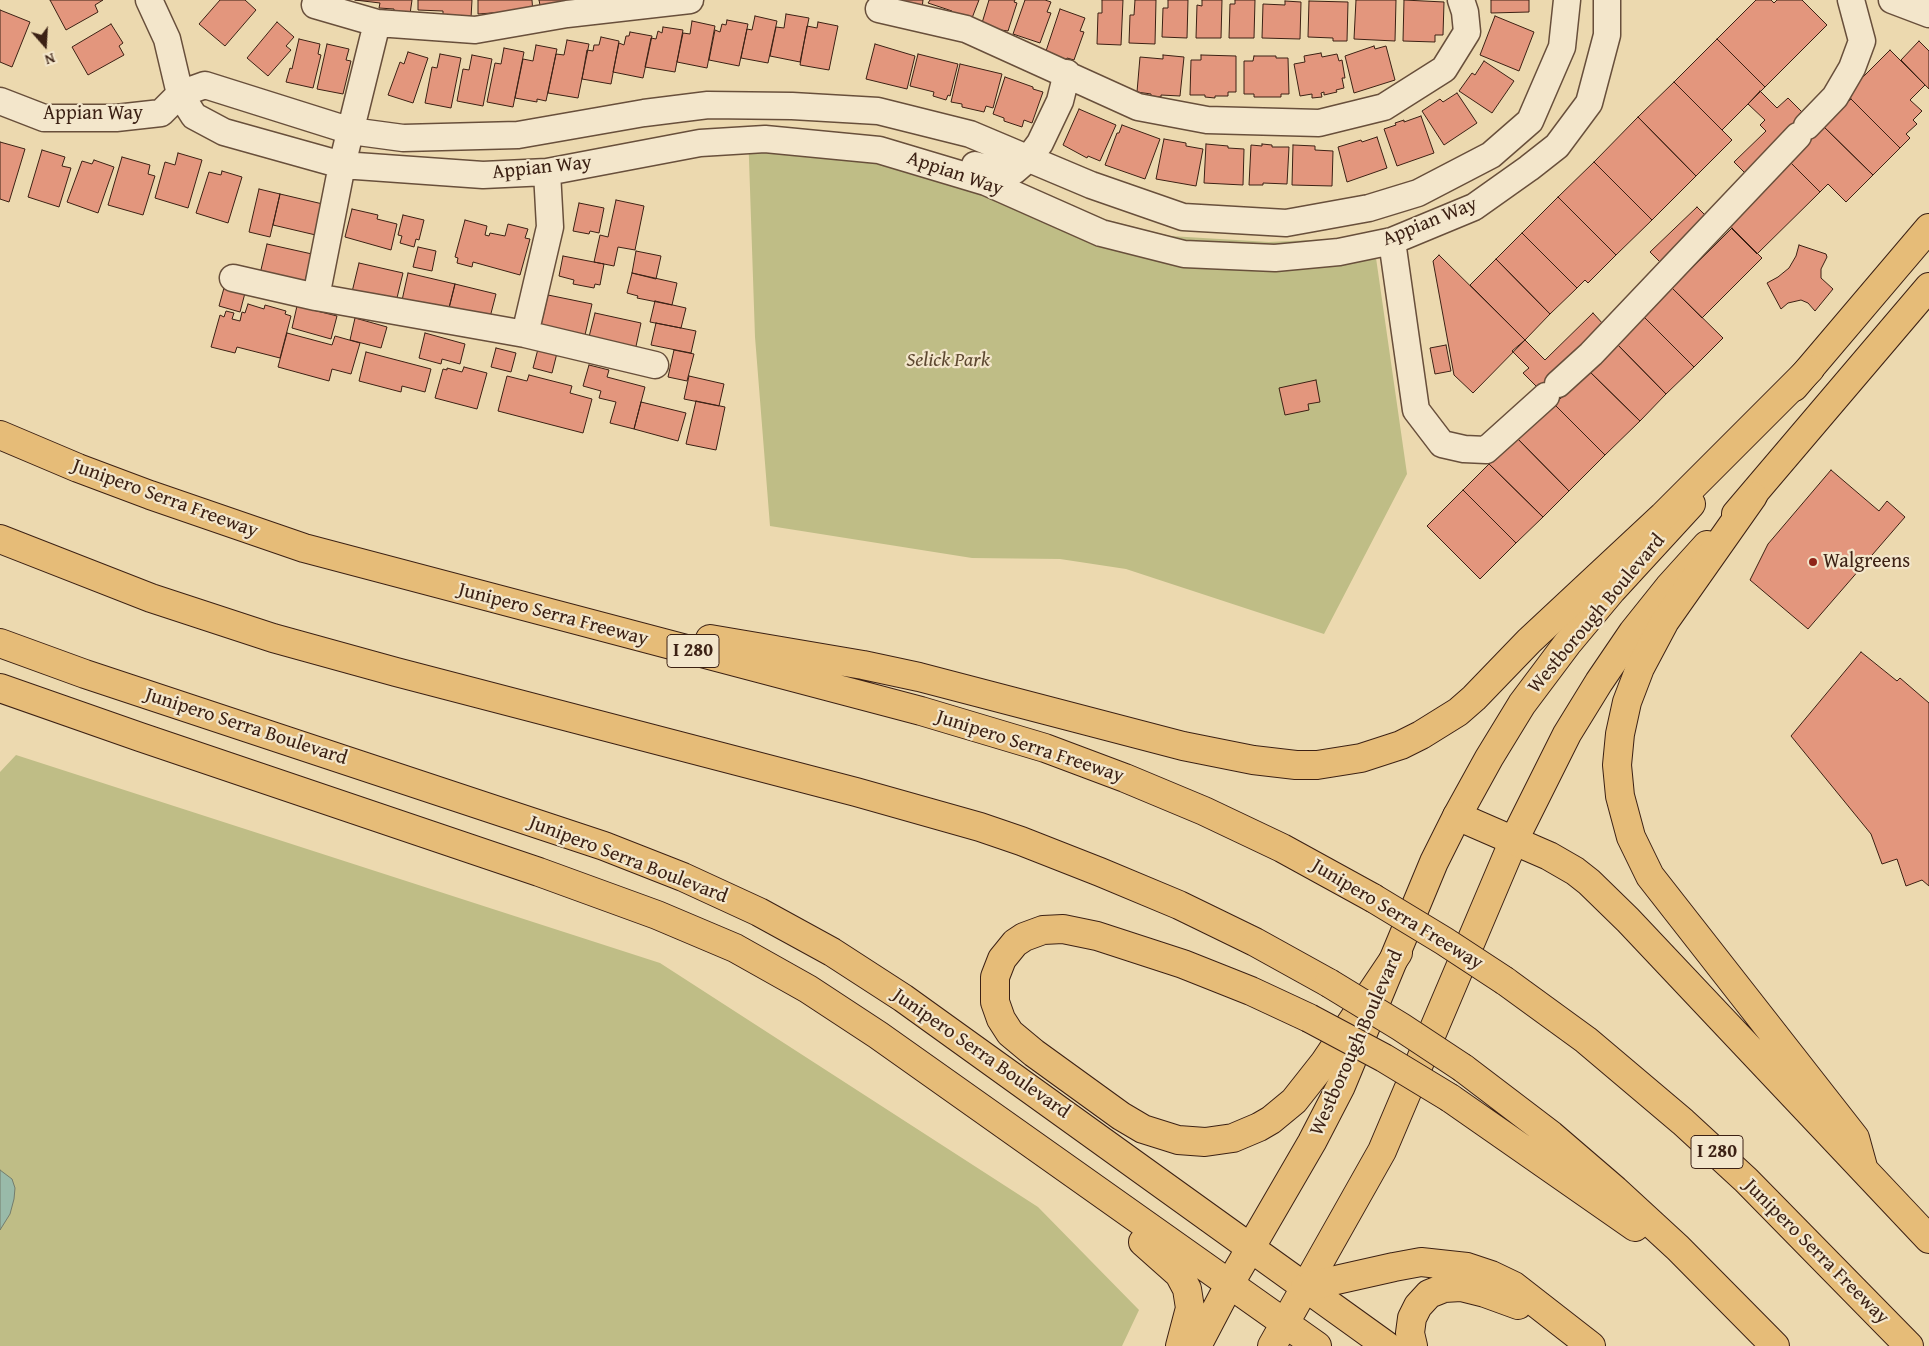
<!DOCTYPE html>
<style>
body{margin:0}
#map{position:relative;width:1929px;height:1346px;overflow:hidden;background:#ecd9af;font-family:"Gentium Book Plus",serif}
canvas{display:block}
.north{position:absolute;left:20px;top:20px;width:50px;height:50px;-webkit-text-stroke:4px #f3e6cb;paint-order:stroke;rotate:161deg;font-size:14px;font-weight:700;line-height:20px;text-align:center;color:#3c2114}
.north::after{content:'';display:block;margin:auto;width:18px;height:22px;background:#3c2114;clip-path:polygon(50% 0,100% 100%,50% 72%,0 100%)}
</style>
<div id="map">
<canvas width="1929" height="1346"></canvas>
<div class="north">N</div>
</div>
<script>
const ctx = document.querySelector('canvas').getContext('2d');
ctx.lineJoin = 'round';
function fill(path, color) { ctx.fillStyle = color; ctx.fill(path, 'evenodd'); }
const toPath = rows => new Path2D(rows.map(r => 'M' + r).join(''));
function stroke(path, color, width, dash) { ctx.strokeStyle = color; ctx.lineWidth = width; ctx.lineCap = dash ? 'butt' : 'round'; ctx.setLineDash(dash || []); ctx.stroke(path); }
function drawText(font, color, halo, rows, align = 'center') {
  ctx.font = font + ' "Gentium Book Plus",serif'; ctx.lineWidth = 4.5; ctx.setLineDash([]); ctx.textBaseline = 'middle'; ctx.strokeStyle = halo; ctx.fillStyle = color; for (const [text, x, y, turn = 0] of rows) {
    ctx.save(); ctx.translate(x, y); ctx.rotate((+turn || 0) * Math.PI / 180); ctx.textAlign = isNaN(turn) ? turn : align; if (halo) ctx.strokeText(text, 0, 0); ctx.fillText(text, 0, 0); ctx.restore();
  }
}
const green = toPath([
 [748,130,1027,187,1107,220,1170,236,1269,242,1373,237,1407,474,1324,634,1126,569,1060,559,972,558,770,526,755,337],
 [16,755,660,963,1038,1207,1139,1310,1122,1346,0,1346,0,772]
]);
const water = toPath([
 [0,1170,12,1179,15,1188,14,1199,10,1214,0,1230,0,1170]
]);
const building = toPath([
 [50,0,103,0,95,5,98,12,66,30,50,0],
 [220,0,245,0,256,10,225,46,199,24,220,0],
 [355,0,412,0,410,14,394,12,394,9,379,8,380,3,355,0],
 [418,0,472,0,471,18,443,16,443,11,418,10,418,0],
 [478,0,532,0,533,14,505,12,478,14,478,0],
 [539,0,595,0,541,10,539,0],
 [878,0,923,0,922,8,878,0],
 [930,0,979,0,972,18,952,13,952,11,928,3,930,0],
 [989,0,1015,0,1014,2,1017,3,1008,31,993,29,993,27,982,23,989,0],
 [1025,0,1045,0,1051,2,1047,12,1051,13,1040,43,1013,34,1025,0],
 [1102,0,1123,0,1121,45,1097,44,1098,13,1102,13,1102,0],
 [1135,0,1156,0,1155,44,1129,43,1130,15,1134,15,1135,0],
 [1168,0,1188,0,1187,38,1162,37,1163,8,1168,8,1168,0],
 [1202,0,1222,0,1221,38,1196,38,1197,5,1202,6,1202,0],
 [1235,0,1255,0,1254,38,1229,38,1230,4,1235,4,1235,0],
 [1356,0,1396,0,1395,41,1354,39,1356,0],
 [1404,0,1444,2,1443,35,1435,35,1435,42,1403,41,1404,0],
 [1491,0,1529,0,1529,12,1491,13,1491,0],
 [1756,0,1771,0,1774,3,1777,0,1802,0,1827,25,1765,87,1717,39,1756,0],
 [1285,1,1301,2,1300,39,1262,38,1263,4,1285,5,1285,1],
 [1309,1,1348,2,1347,41,1333,41,1333,38,1308,37,1309,1],
 [1060,9,1085,18,1080,31,1084,32,1074,60,1067,58,1066,60,1046,51,1060,9],
 [0,10,30,22,12,67,0,62,0,10],
 [786,14,809,18,800,62,770,56,776,27,784,28,786,14],
 [755,16,777,21,768,63,741,58,747,29,752,30,755,16],
 [1495,16,1534,32,1519,71,1480,55,1495,16],
 [727,20,748,24,739,66,709,60,715,30,720,32,722,24,726,25,727,20],
 [692,21,715,26,707,68,677,62,683,33,690,34,692,21],
 [277,22,294,37,286,46,291,50,268,76,247,58,277,22],
 [818,22,838,26,829,70,800,65,807,26,817,28,818,22],
 [111,24,123,43,119,46,124,55,88,75,72,47,111,24],
 [663,27,683,30,675,72,645,67,651,38,656,39,658,31,662,33,663,27],
 [630,32,652,36,643,78,613,72,619,43,624,45,626,36,629,36,630,32],
 [601,37,619,41,611,84,582,79,587,50,593,51,594,45,599,45,601,37],
 [299,39,320,44,318,54,321,55,313,88,286,82,290,68,292,69,299,39],
 [1717,39,1765,87,1722,130,1674,82,1717,39],
 [567,40,589,44,578,98,548,93,556,54,564,55,567,40],
 [1919,41,1929,51,1929,89,1901,60,1919,41],
 [327,44,349,49,346,60,351,61,343,94,317,89,327,44],
 [875,44,915,56,907,89,866,79,875,44],
 [536,45,557,49,546,101,537,99,537,102,515,98,523,59,533,61,536,45],
 [1374,46,1375,49,1386,46,1395,80,1354,93,1345,56,1374,46],
 [504,48,524,52,513,107,487,102,495,63,501,64,504,48],
 [1890,50,1925,85,1910,100,1922,111,1913,120,1917,124,1906,134,1910,138,1900,148,1846,94,1890,50],
 [408,52,428,58,413,103,388,95,400,62,404,64,408,52],
 [1321,53,1322,57,1337,54,1339,61,1342,60,1345,78,1342,78,1344,88,1336,90,1337,92,1324,95,1324,92,1321,93,1322,97,1312,98,1312,94,1300,96,1294,64,1305,62,1304,56,1321,53],
 [440,54,461,58,451,108,425,103,432,67,437,68,440,54],
 [918,54,958,64,950,96,948,95,946,100,933,96,934,92,910,86,918,54],
 [472,55,492,59,483,106,457,101,463,69,469,70,472,55],
 [1163,55,1184,57,1180,96,1161,95,1161,97,1151,96,1151,94,1137,92,1140,57,1163,59,1163,55],
 [1201,55,1236,56,1236,92,1228,92,1228,96,1215,96,1215,98,1205,97,1205,95,1190,95,1191,60,1201,60,1201,55],
 [1254,56,1276,56,1276,58,1288,58,1289,94,1281,94,1281,97,1254,97,1254,94,1244,94,1244,61,1253,61,1254,56],
 [1484,61,1514,81,1492,113,1459,91,1472,73,1475,75,1484,61],
 [960,64,1002,74,993,108,986,106,984,112,962,107,962,104,951,102,960,64],
 [1005,77,1033,87,1033,89,1043,92,1032,123,1024,120,1022,127,1004,121,1004,118,993,114,1005,77],
 [1674,82,1732,140,1696,176,1638,117,1674,82],
 [1760,91,1777,108,1788,98,1802,112,1798,116,1815,134,1806,143,1746,174,1734,162,1766,131,1760,125,1765,120,1748,104,1760,91],
 [1457,93,1477,123,1444,145,1422,111,1440,99,1443,102,1457,93],
 [1851,99,1900,148,1873,175,1823,126,1851,99],
 [1079,109,1116,125,1100,161,1088,156,1087,158,1063,145,1079,109],
 [1421,116,1434,153,1397,166,1384,129,1396,125,1395,123,1404,120,1404,122,1421,116],
 [1638,117,1696,176,1652,220,1594,162,1638,117],
 [1122,125,1160,139,1145,179,1105,165,1117,133,1119,133,1122,125],
 [1823,126,1873,175,1846,202,1828,184,1820,192,1788,160,1823,126],
 [1377,137,1387,168,1347,182,1338,147,1361,140,1362,142,1377,137],
 [1164,139,1186,143,1186,146,1203,149,1196,186,1156,179,1164,139],
 [0,142,25,149,9,202,0,199,0,142],
 [1206,144,1228,146,1228,148,1244,149,1243,185,1204,183,1206,144],
 [1262,144,1272,145,1272,147,1289,147,1287,184,1263,183,1263,185,1249,185,1251,145,1262,146,1262,144],
 [1293,145,1315,146,1315,150,1333,151,1332,186,1292,185,1293,145],
 [42,150,65,157,62,166,71,168,59,207,28,197,42,150],
 [178,153,202,160,188,208,155,198,165,162,175,165,178,153],
 [122,157,150,165,148,174,155,176,143,215,108,205,122,157],
 [94,160,114,167,98,213,67,202,82,161,92,164,94,160],
 [1788,160,1820,192,1757,254,1726,223,1788,160],
 [1594,162,1652,220,1616,255,1558,197,1594,162],
 [222,171,242,177,228,223,196,213,209,172,221,175,222,171],
 [259,189,280,194,270,237,249,232,259,189],
 [280,194,327,205,320,236,273,225,280,194],
 [1558,197,1616,255,1588,283,1585,280,1577,288,1522,233,1558,197],
 [616,200,644,206,635,250,618,247,614,266,594,262,600,235,608,237,616,200],
 [579,203,604,208,599,233,590,231,589,234,573,231,579,203],
 [1697,207,1711,221,1664,266,1650,252,1697,207],
 [352,209,378,215,377,219,397,224,391,250,345,237,352,209],
 [403,215,424,220,419,240,416,239,414,247,400,243,402,236,398,235,403,215],
 [465,220,487,226,485,235,489,236,490,233,505,236,508,224,528,229,525,238,530,239,520,275,473,262,472,267,457,263,458,258,455,257,465,220],
 [1732,228,1762,258,1702,318,1672,288,1732,228],
 [1522,233,1577,288,1550,314,1496,259,1522,233],
 [267,244,312,254,304,285,260,274,267,244],
 [1799,245,1826,254,1827,257,1821,269,1821,278,1833,289,1815,311,1808,303,1801,300,1788,303,1781,309,1767,283,1778,277,1789,268,1796,256,1799,245],
 [418,247,436,251,432,271,413,267,418,247],
 [636,251,661,256,656,279,632,273,636,251],
 [1439,255,1525,340,1473,393,1454,375,1433,261,1439,255],
 [563,256,604,264,600,285,595,284,594,288,573,284,574,280,559,276,563,256],
 [1496,259,1550,314,1525,340,1470,285,1496,259],
 [359,263,403,273,396,302,352,292,359,263],
 [408,273,455,284,447,316,401,305,408,273],
 [632,273,677,283,672,305,637,298,638,296,627,293,632,273],
 [455,284,496,294,488,325,447,316,455,284],
 [224,288,245,293,240,312,219,306,224,288],
 [1672,288,1723,338,1694,367,1643,316,1672,288],
 [548,295,592,304,585,335,541,325,548,295],
 [655,301,686,308,681,328,650,322,655,301],
 [248,304,264,309,265,305,286,311,285,314,291,316,280,358,237,347,235,353,211,347,220,315,224,317,226,311,234,313,232,319,240,321,242,312,245,313,248,304],
 [297,306,337,316,331,339,292,328,297,306],
 [595,313,641,323,635,351,588,341,595,313],
 [1593,313,1604,325,1567,393,1554,404,1523,373,1529,368,1512,351,1525,340,1545,360,1593,313],
 [1643,316,1694,367,1666,394,1616,343,1643,316],
 [355,318,387,327,381,348,350,340,355,318],
 [656,323,696,331,691,353,651,345,656,323],
 [287,333,332,345,335,336,360,343,351,374,332,369,329,381,278,367,287,333],
 [425,333,465,344,460,364,442,359,441,364,419,358,425,333],
 [1616,343,1666,394,1640,421,1589,371,1616,343],
 [1446,345,1451,371,1435,374,1430,348,1446,345],
 [496,348,516,353,511,372,491,367,496,348],
 [538,349,557,353,552,373,533,368,538,349],
 [674,350,694,354,687,381,668,377,674,350],
 [366,352,431,369,425,392,402,386,401,392,359,381,366,352],
 [589,365,609,370,607,377,645,387,634,429,610,423,616,402,599,398,601,391,583,386,589,365],
 [464,367,487,373,477,409,435,398,443,369,447,370,447,368,462,372,464,367],
 [1589,371,1640,421,1605,455,1554,404,1589,371],
 [529,375,572,386,570,393,592,399,583,433,498,411,507,376,527,381,529,375],
 [689,376,724,384,719,406,684,399,689,376],
 [1316,380,1320,402,1308,404,1309,410,1285,415,1279,388,1316,380],
 [1550,400,1605,455,1569,491,1514,435,1550,400],
 [696,401,725,407,716,450,686,444,696,401],
 [641,402,686,413,678,441,634,429,641,402],
 [1516,437,1569,491,1543,517,1489,464,1516,437],
 [1489,464,1543,517,1516,543,1463,490,1489,464],
 [1831,470,1879,511,1887,501,1905,517,1808,629,1750,580,1768,544,1831,470],
 [1463,490,1516,543,1480,579,1427,526,1463,490],
 [1861,652,1897,681,1900,678,1929,703,1929,886,1922,880,1906,886,1897,859,1882,864,1871,834,1791,736,1861,652]
]);
const minor = toPath([
 [149,0,167,39,180,94,194,116,224,132,342,165,483,175,547,172,700,143,765,139,879,150,986,182,1101,233,1184,254,1275,258,1339,252,1392,241,1474,207,1529,168,1557,146,1589,103,1607,35,1607,0],
 [1892,0,1929,14],
 [315,5,377,23,475,30,567,14,690,0],
 [879,9,966,29,1138,107,1207,120,1319,123,1384,107,1444,69,1467,32,1465,12,1461,0],
 [0,101,44,118,116,118,161,113,180,94,205,85,351,131,403,138,518,135,644,113,708,105,792,106,878,111,970,134,1091,185,1183,217,1286,223,1369,208,1418,193,1491,155,1530,121,1562,47,1567,0],
 [1807,126,1835,97,1852,68,1862,41,1851,0],
 [975,165,1000,172,1014,171,1028,159,1040,143,1060,101,1067,73],
 [1392,241,1416,410,1442,444,1464,449,1486,450,1546,396],
 [233,278,316,297,525,334,655,365],
 [316,297,342,165,377,23],
 [525,334,550,227,547,172],
 [1558,384,1591,354,1798,136]
]);
const major = toPath([
 [1794,387,1929,228],
 [1736,514,1929,287],
 [0,643,85,674,604,846,683,877,759,912,832,952,903,998,1387,1346],
 [0,688,140,737,539,872,657,915,735,948,808,989,878,1035,1317,1346],
 [1143,1242,1179,1274,1187,1289,1190,1308,1180,1346],
 [1197,1346,1229,1285,1312,1142,1341,1086,1434,862,1457,816,1489,758,1522,704,1567,644,1612,590,1691,504],
 [1272,1346,1382,1151,1514,840,1567,734,1599,682,1633,632,1669,587,1707,545]
]);
const highway = toPath([
 [0,435,78,468,150,495,304,548,921,711,1045,748,1125,778,1204,811,1282,848,1373,898],
 [1753,496,1665,621,1640,668,1627,702,1620,734,1617,765,1620,796,1631,837,1650,876,1855,1138,1863,1167],
 [0,539,151,598,273,638,396,672,856,792,980,827,1021,841,1100,872,1179,905,1255,942,1329,983],
 [710,639,863,665,919,677,1183,746,1253,760,1296,765,1317,765,1361,758,1401,745,1421,735,1458,712,1474,698,1529,641,1663,516,1810,369],
 [1457,816,1549,856,1575,871,1589,882,1628,920,1929,1239],
 [1505,981,1586,1040,1683,1122,1746,1180,1909,1346],
 [1309,1018,1251,991,1183,964,1097,936,1063,929,1043,930,1024,937,1015,943,1002,959,995,977,995,1002,1001,1019,1010,1033,1034,1053,1121,1116,1143,1129,1178,1140,1205,1142,1233,1138,1259,1127,1271,1120,1294,1101,1324,1063,1398,953],
 [1463,1068,1551,1135,1615,1190,1678,1248,1775,1346],
 [1450,1098,1635,1227],
 [1305,1287,1394,1267,1421,1262,1467,1267,1491,1275,1514,1286,1591,1346],
 [1413,1346,1410,1333,1412,1318,1418,1306,1429,1294,1444,1288,1461,1287,1485,1293,1518,1305]
]);
const highwayBridge = toPath([
 [1373,898,1444,941,1505,981],
 [1329,983,1401,1027,1463,1068],
 [1309,1018,1384,1058,1450,1098]
]);
const markers = [
 [1813,562,5,"#8f2418"]
];
const shields = [
 [693,651,52],
 [1717,1152,52]
];
const shieldNames = [
 ["I 280",693,651],
 ["I 280",1717,1152]
];
const streetNames = [
 ["Appian Way",93,114],
 ["Appian Way",542,168,-6],
 ["Appian Way",955,174,19],
 ["Appian Way",1430,222,-22],
 ["Junipero Serra Freeway",165,499,20],
 ["Westborough Boulevard",1597,614,-50],
 ["Junipero Serra Freeway",553,615,15],
 ["Junipero Serra Boulevard",246,727,18],
 ["Junipero Serra Freeway",1030,747,18],
 ["Junipero Serra Boulevard",628,860,21],
 ["Junipero Serra Freeway",1397,915,31],
 ["Westborough Boulevard",1357,1043,-66],
 ["Junipero Serra Boulevard",981,1054,35],
 ["Junipero Serra Freeway",1816,1252,45]
];
const parkNames = [
 ["Selick Park",948,361]
];
const poiNames = [
 ["Walgreens",1823,562]
];
fill(green, '#bfbd86');
fill(water, '#99baa9');
stroke(water, '#747d6d', 1);
fill(building, '#e3967d');
stroke(building, '#3c2114', 1);
stroke(minor, '#684f3b', 29);
stroke(major, '#3c2114', 30);
stroke(highway, '#3c2114', 30);
stroke(minor, '#f3e6cb', 26);
stroke(major, '#e6bc78', 28);
stroke(highway, '#e6bc78', 28);
stroke(highwayBridge, '#3c2114', 30, []);
stroke(highwayBridge, '#e6bc78', 28);
for (const [x, y, r, color] of markers) { const dot = new Path2D(); dot.arc(x, y, r, 0, 2 * Math.PI); ctx.fillStyle = color; ctx.fill(dot); stroke(dot, '#f3e6cb', 2); }
for (const [x, y, w] of shields) { const box = new Path2D(); box.roundRect(x - w / 2, y - 16.5, w, 33, 4); ctx.fillStyle = '#f3e6cb'; ctx.fill(box); stroke(box, '#3c2114', 1); }
drawText('bold 19px', '#3c2114', null, shieldNames);
drawText('20px', '#3c2114', '#f3e6cb', streetNames);
drawText('italic 20px', '#5d4830', '#f3e6cb', parkNames);
drawText('20px', '#3c2114', '#f3e6cb', poiNames, 'left');
</script>
